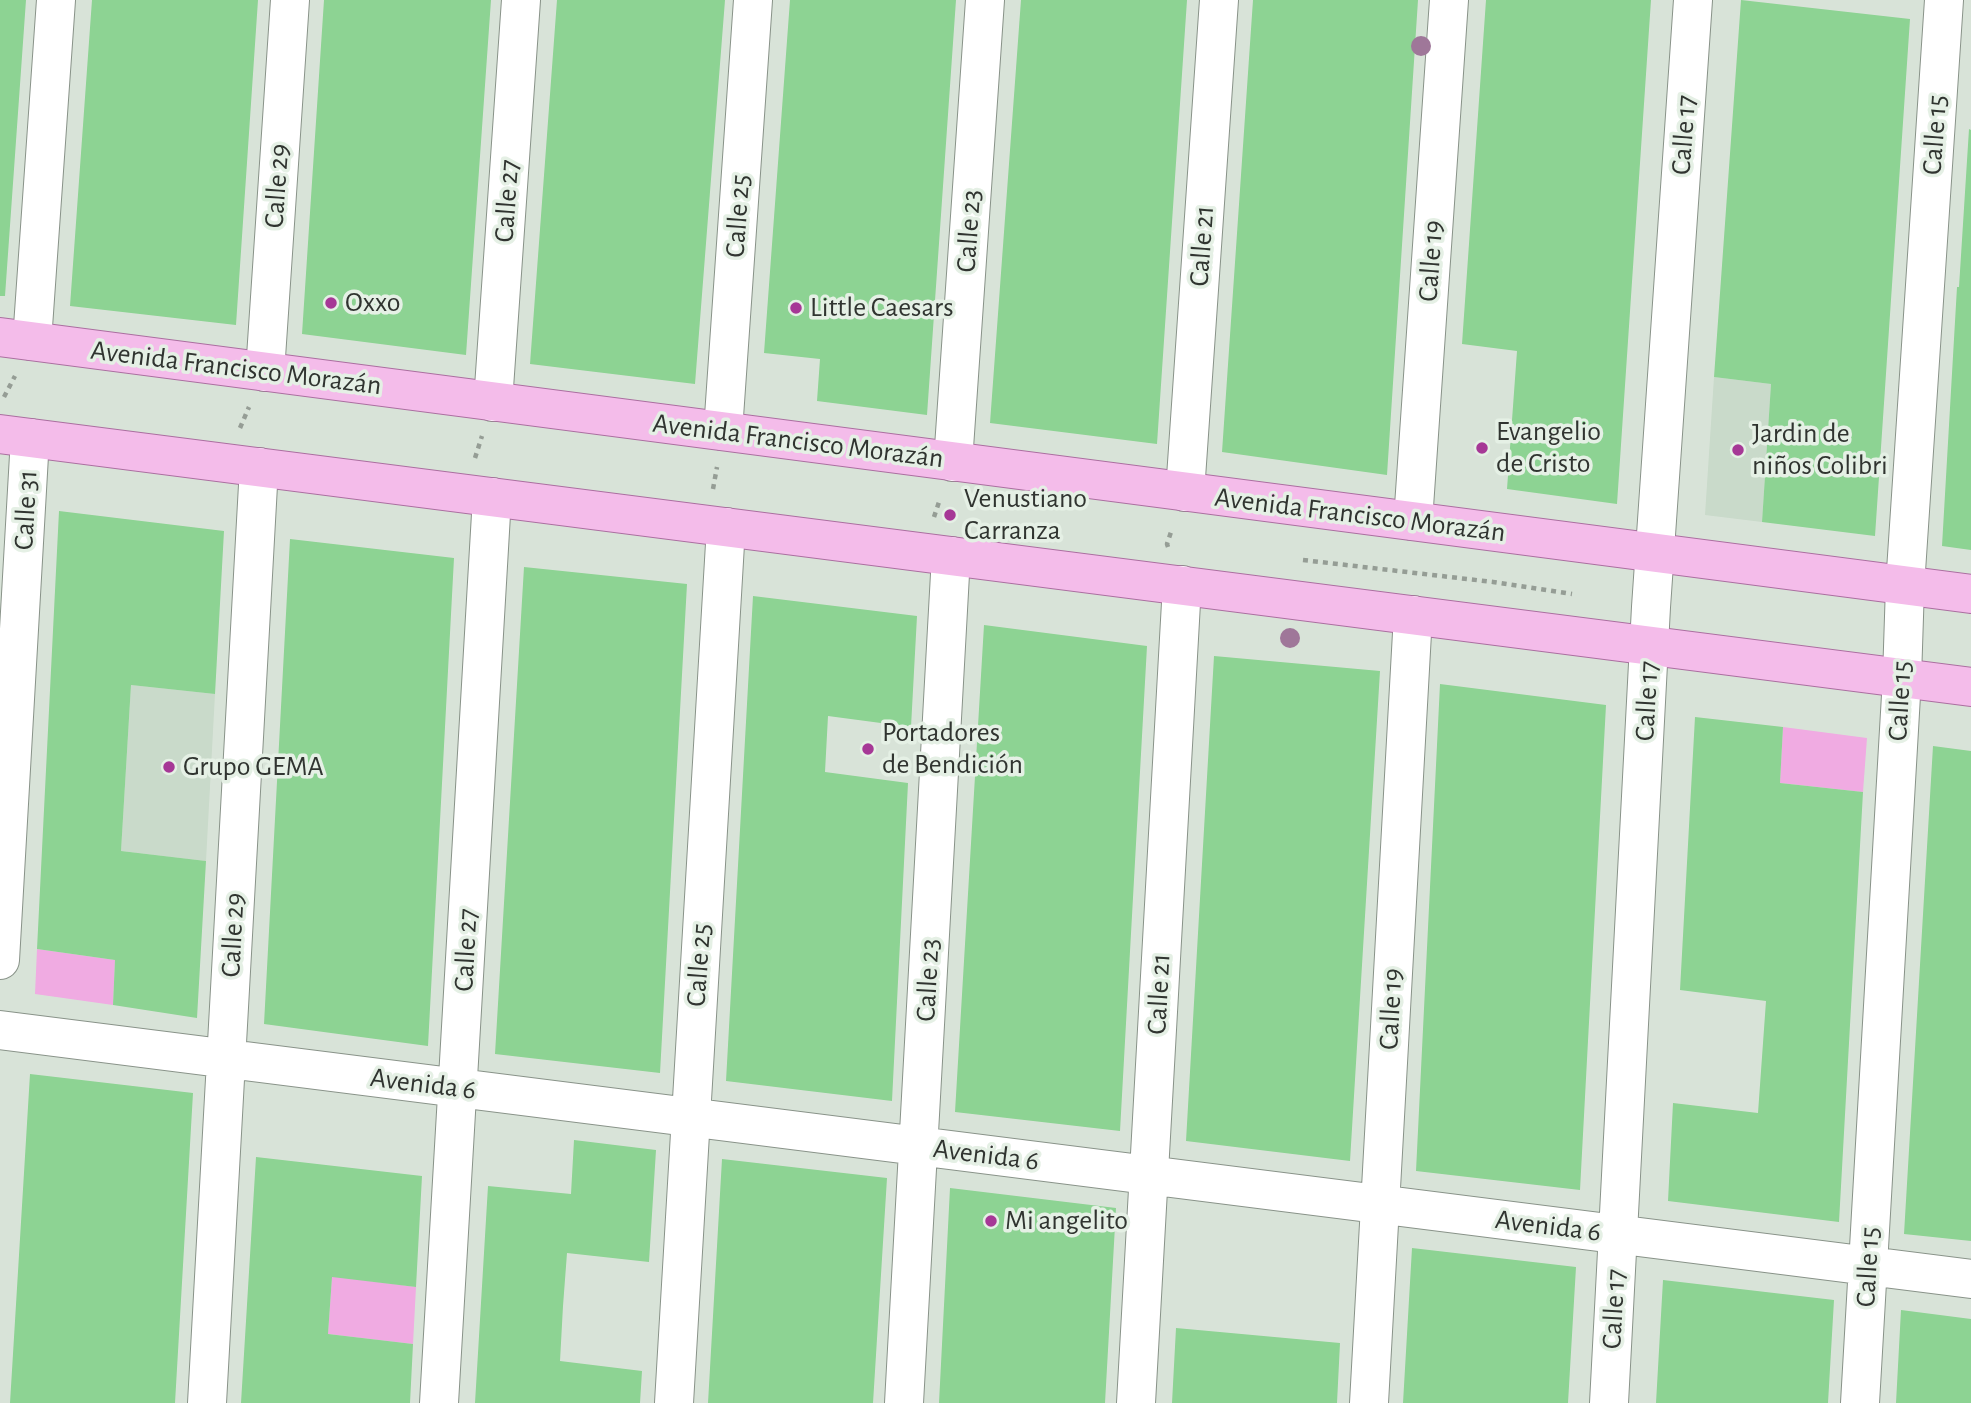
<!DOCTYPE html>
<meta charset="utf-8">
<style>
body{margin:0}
canvas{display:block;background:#d8e3d8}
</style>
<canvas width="1971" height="1403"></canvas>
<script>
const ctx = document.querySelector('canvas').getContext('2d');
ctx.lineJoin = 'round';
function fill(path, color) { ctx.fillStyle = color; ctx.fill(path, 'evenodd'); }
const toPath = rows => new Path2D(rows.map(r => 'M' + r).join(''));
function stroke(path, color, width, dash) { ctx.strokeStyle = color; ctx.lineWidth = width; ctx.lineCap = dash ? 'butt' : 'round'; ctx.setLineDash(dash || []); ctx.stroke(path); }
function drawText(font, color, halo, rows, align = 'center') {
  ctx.font = font + ' "Alegreya Sans",sans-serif'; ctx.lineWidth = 7; ctx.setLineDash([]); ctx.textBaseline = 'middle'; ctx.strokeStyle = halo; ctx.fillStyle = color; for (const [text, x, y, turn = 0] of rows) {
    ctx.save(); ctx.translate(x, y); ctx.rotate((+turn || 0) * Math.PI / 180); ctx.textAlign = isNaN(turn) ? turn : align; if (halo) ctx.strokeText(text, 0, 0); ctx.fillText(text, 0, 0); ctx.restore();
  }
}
const built = toPath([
 [1714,377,1771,384,1762,522,1705,515],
 [131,685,215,694,206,861,121,851]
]);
const green = toPath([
 [1783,727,1867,738,1863,792,1780,783],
 [37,949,115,960,113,1005,35,994],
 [332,1276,416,1287,413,1344,328,1334]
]);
const building = toPath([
 [0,0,26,0,5,296,0,296],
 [92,0,258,0,236,325,70,306],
 [324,0,491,0,466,355,302,334],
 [557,0,725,0,695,384,530,364],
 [790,0,956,0,927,415,817,401,820,359,764,353],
 [1021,0,1187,0,1157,444,990,423],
 [1253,0,1418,0,1387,475,1222,452],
 [1486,0,1651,0,1617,504,1507,489,1517,351,1462,344],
 [1741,0,1910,19,1875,536,1762,522,1771,384,1714,377],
 [1969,129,1971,130,1971,550,1942,546,1957,287,1959,287],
 [59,511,224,531,215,694,131,685,121,851,206,861,197,1018,113,1005,115,960,37,949],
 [290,539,454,558,428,1046,264,1024],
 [524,567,687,584,660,1073,495,1054],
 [753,596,917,616,911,727,828,716,825,772,908,783,892,1101,726,1081],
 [984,625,1147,646,1120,1131,955,1112],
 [1214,656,1380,671,1350,1161,1186,1141],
 [1440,684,1606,705,1580,1190,1416,1171],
 [1695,717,1783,727,1780,783,1863,792,1839,1222,1668,1201,1673,1103,1758,1113,1766,1001,1680,990],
 [1933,746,1971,751,1971,1241,1904,1234],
 [30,1074,193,1093,175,1403,10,1403],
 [574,1140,656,1150,649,1262,567,1253,563,1306,560,1361,642,1371,640,1403,475,1403,488,1186,571,1194],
 [256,1157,422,1176,416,1287,332,1277,328,1334,413,1344,410,1403,241,1403],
 [722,1159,887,1178,873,1403,708,1403],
 [950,1188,1116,1208,1105,1403,939,1403],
 [1412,1248,1576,1267,1568,1403,1403,1403],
 [1663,1280,1834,1300,1828,1403,1656,1403],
 [1901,1310,1971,1319,1971,1403,1896,1403],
 [1176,1328,1340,1343,1337,1403,1172,1403]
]);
const path = toPath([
 [4,397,15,376],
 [240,428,249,407],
 [475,458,482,436],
 [713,489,717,467],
 [934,517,940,499],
 [1168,547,1167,544,1172,529],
 [1303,560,1493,582,1572,594]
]);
const minor = toPath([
 [32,341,56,0],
 [265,372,290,0],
 [493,402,521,0],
 [723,431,753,0],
 [953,462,985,0],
 [1185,492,1219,0],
 [1413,521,1449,0],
 [0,960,30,438],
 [0,1030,1971,1279],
 [207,1403,259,467],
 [439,1403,492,497],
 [674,1403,726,527],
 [904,1403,951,556],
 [1136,1403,1182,585],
 [1369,1403,1413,615],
 [1609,1403,1651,607,1693,0],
 [1860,1403,1902,678,1905,586,1944,0]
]);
const primary = toPath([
 [0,337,1971,594],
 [0,434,1971,687]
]);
const trees = [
 [1421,46],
 [1290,638]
];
const markers = [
 [331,303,7,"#a63896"],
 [796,308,7,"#a63896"],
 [1482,448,7,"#a63896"],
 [1738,450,7,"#a63896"],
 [950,515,7,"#a63896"],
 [868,749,7,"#a63896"],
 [169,767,7,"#a63896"],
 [991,1221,7,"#a63896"]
];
const streetNames = [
 ["Calle 17",1684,135,-86],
 ["Calle 15",1935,135,-86],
 ["Calle 29",277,186,-86],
 ["Calle 27",507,201,-86],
 ["Calle 25",738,216,-86],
 ["Calle 23",969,231,-86],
 ["Calle 21",1202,246,-86],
 ["Calle 19",1431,261,-86],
 ["Avenida Francisco Morazán",236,368,7],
 ["Avenida Francisco Morazán",798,441,7],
 ["Calle 31",26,510,-87],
 ["Avenida Francisco Morazán",1360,515,7],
 ["Calle 17",1647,701,-87],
 ["Calle 15",1900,701,-87],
 ["Calle 29",233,935,-87],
 ["Calle 27",466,950,-87],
 ["Calle 25",699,965,-86],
 ["Calle 23",928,980,-87],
 ["Calle 21",1159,994,-87],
 ["Calle 19",1391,1009,-87],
 ["Avenida 6",423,1084,7],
 ["Avenida 6",986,1155,7],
 ["Avenida 6",1548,1226,7],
 ["Calle 15",1868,1267,-87],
 ["Calle 17",1614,1309,-87]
];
const poiNames = [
 ["Oxxo",345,303],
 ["Little Caesars",810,308],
 ["Evangelio",1496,432],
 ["de Cristo",1496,464],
 ["Jardin de",1752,434],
 ["niños Colibri",1752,466],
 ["Venustiano",964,499],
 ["Carranza",964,531],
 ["Portadores",882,733],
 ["de Bendición",882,765],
 ["Grupo GEMA",183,767],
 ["Mi angelito",1005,1221]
];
fill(built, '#c9daca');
fill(green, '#f0abe2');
fill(building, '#8dd393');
stroke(minor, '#899389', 40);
stroke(primary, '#ab6fa0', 40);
stroke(path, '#959d95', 4.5, [5, 5]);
stroke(minor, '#fff', 38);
stroke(primary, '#f4bcea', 38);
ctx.fillStyle = '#9f7799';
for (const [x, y] of trees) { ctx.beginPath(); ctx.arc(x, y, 10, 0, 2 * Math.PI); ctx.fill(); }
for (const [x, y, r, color] of markers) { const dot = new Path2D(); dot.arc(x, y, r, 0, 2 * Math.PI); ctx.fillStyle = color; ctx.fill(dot); stroke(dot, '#e5f0e5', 2.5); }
drawText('28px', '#303430', '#e5f0e5', streetNames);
drawText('28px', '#303430', '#e5f0e5', poiNames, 'left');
</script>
